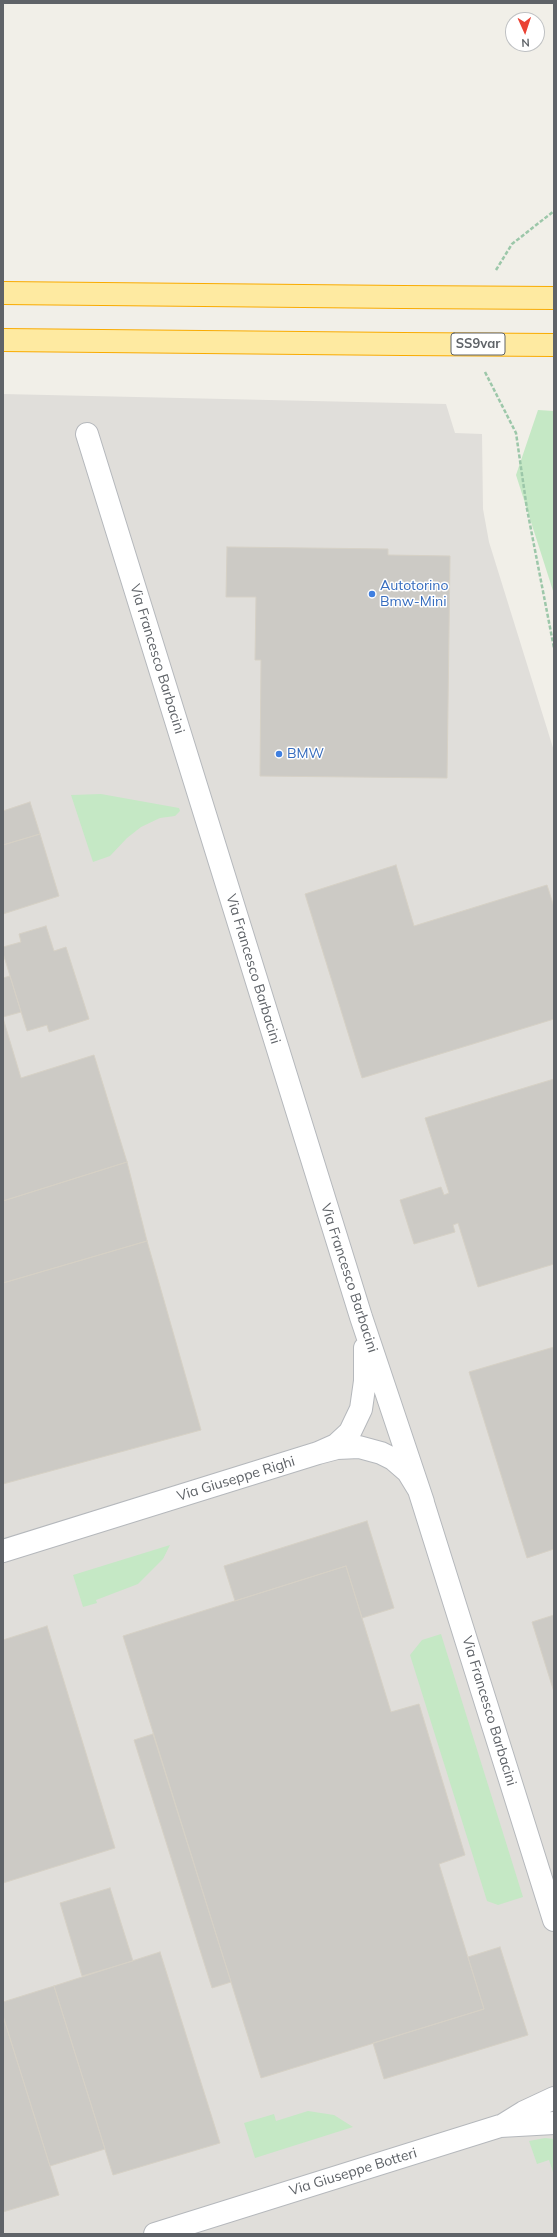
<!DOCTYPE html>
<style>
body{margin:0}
#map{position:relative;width:557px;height:2237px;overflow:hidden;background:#f1efe8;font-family:Mulish,sans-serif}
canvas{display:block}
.frame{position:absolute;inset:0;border:4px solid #5f6368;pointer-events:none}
.north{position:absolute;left:505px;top:12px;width:40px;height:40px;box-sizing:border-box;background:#fff;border:1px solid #bfc1c3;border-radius:50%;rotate:177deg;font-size:11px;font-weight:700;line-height:16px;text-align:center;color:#5f6368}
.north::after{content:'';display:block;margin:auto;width:14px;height:18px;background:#ea4335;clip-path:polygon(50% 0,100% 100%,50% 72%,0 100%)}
</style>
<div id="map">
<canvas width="557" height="2237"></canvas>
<div class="frame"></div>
<div class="north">N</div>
</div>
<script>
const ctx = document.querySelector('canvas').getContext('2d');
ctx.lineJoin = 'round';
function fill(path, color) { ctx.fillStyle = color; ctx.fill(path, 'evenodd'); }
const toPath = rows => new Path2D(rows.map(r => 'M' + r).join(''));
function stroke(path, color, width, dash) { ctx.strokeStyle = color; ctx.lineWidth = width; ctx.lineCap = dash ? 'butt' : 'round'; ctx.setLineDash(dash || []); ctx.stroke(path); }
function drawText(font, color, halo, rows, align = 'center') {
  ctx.font = font + ' Mulish,sans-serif'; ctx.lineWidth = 3; ctx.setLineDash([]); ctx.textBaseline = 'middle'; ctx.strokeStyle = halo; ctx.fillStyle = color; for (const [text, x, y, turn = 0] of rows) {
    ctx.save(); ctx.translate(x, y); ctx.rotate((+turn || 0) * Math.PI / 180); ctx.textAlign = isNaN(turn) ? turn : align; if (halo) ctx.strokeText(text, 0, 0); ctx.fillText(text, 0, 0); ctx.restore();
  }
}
const industrial = toPath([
 [3,394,446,404,455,433,482,434,483,509,489,542,554,751,554,2234,3,2234]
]);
const green = toPath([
 [538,410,554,411,554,594,516,475],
 [101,794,179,808,180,811,175,816,160,818,141,827,127,838,110,856,93,862,71,795],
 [170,1545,163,1559,138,1584,96,1600,97,1603,83,1607,73,1575],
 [441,1634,523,1897,498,1905,487,1901,410,1655,422,1640],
 [308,2111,334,2115,353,2127,255,2158,244,2123,274,2114,276,2121],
 [545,2138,554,2139,554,2175,549,2160,537,2164,529,2141]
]);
const building = toPath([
 [227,547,388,549,388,555,450,556,447,778,260,776,261,660,255,660,256,597,226,597,227,547],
 [30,802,40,834,3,845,3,811,30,802],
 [40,834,59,896,3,914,3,845,40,834],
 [396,865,414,926,547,885,554,907,554,1019,362,1078,305,894,396,865],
 [46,926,54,951,66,947,89,1019,49,1032,47,1025,27,1031,3,953,3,947,21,942,19,934,46,926],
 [10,976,21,1012,3,1017,3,978,10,976],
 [3,1018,21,1078,94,1055,127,1162,3,1201,3,1018],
 [554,1079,554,1264,478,1287,458,1223,453,1225,455,1232,414,1244,400,1200,441,1187,444,1195,449,1193,425,1118,554,1079],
 [127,1162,147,1241,3,1283,3,1201,127,1162],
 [147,1241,201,1430,3,1484,3,1283,147,1241],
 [554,1347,554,1549,527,1558,469,1372,554,1347],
 [367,1521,394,1608,362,1618,346,1566,235,1601,224,1566,367,1521],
 [346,1566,391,1712,419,1704,465,1855,439,1864,484,2009,261,2078,123,1636,346,1566],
 [554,1615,554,1692,532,1622,554,1615],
 [47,1626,115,1848,3,1883,3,1640,47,1626],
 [153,1734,231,1982,212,1988,134,1740,153,1734],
 [110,1888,133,1961,82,1976,60,1903,110,1888],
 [500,1947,528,2035,384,2079,373,2043,484,2009,468,1957,500,1947],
 [160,1952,220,2143,113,2175,54,1986,160,1952],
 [54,1986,105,2149,50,2166,3,2016,3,2002,54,1986],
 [3,2016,59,2195,3,2212,3,2016]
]);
const path = toPath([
 [496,270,512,244,554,211],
 [485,372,516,433,527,509,554,648]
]);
const minor = toPath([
 [87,434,361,1317,423,1502],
 [318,1453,337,1448,359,1447,381,1453,393,1459,408,1472,419,1490,554,1920],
 [3,1551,318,1453,336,1445,350,1432,361,1409,365,1381,365,1348],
 [503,2125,524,2112,554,2098],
 [155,2234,500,2126,554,2123]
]);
const trunk = toPath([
 [3,293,403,297],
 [3,340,403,344]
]);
const trunkBridge = toPath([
 [403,297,554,298],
 [403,344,554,345]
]);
const markers = [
 [372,594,4,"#3f7fe0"],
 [279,754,4,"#3f7fe0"]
];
const shields = [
 [478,344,54]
];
const shieldNames = [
 ["SS9var",478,344]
];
const shopNames = [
 ["Autotorino",380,586],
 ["Bmw-Mini",380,602],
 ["BMW",287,754]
];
const streetNames = [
 ["Via Francesco Barbacini",157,659,73],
 ["Via Francesco Barbacini",253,969,73],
 ["Via Francesco Barbacini",349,1278,72],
 ["Via Giuseppe Righi",236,1479,-17],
 ["Via Francesco Barbacini",489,1711,73],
 ["Via Giuseppe Botteri",353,2172,-17]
];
fill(industrial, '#e0deda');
fill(green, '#c5e8c5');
fill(building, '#cccac5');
stroke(building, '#d6d1c6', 1);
stroke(minor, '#b5b8bc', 24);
stroke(trunk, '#f9ab00', 24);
stroke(path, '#9cc7a9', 2.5, [4, 2]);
stroke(minor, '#fff', 22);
stroke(trunk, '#feeaa1', 22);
stroke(trunkBridge, '#f9ab00', 24, []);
stroke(trunkBridge, '#feeaa1', 22);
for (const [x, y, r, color] of markers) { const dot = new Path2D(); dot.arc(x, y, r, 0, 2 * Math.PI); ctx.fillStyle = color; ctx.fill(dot); stroke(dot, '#fff', 1.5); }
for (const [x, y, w] of shields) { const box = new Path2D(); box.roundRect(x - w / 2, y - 11, w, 22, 3); ctx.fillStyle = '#fff'; ctx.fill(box); stroke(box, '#5f6368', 1); }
drawText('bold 13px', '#5f6368', null, shieldNames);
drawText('14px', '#366cbe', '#fff', shopNames, 'left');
drawText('14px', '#5f6368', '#fff', streetNames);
</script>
